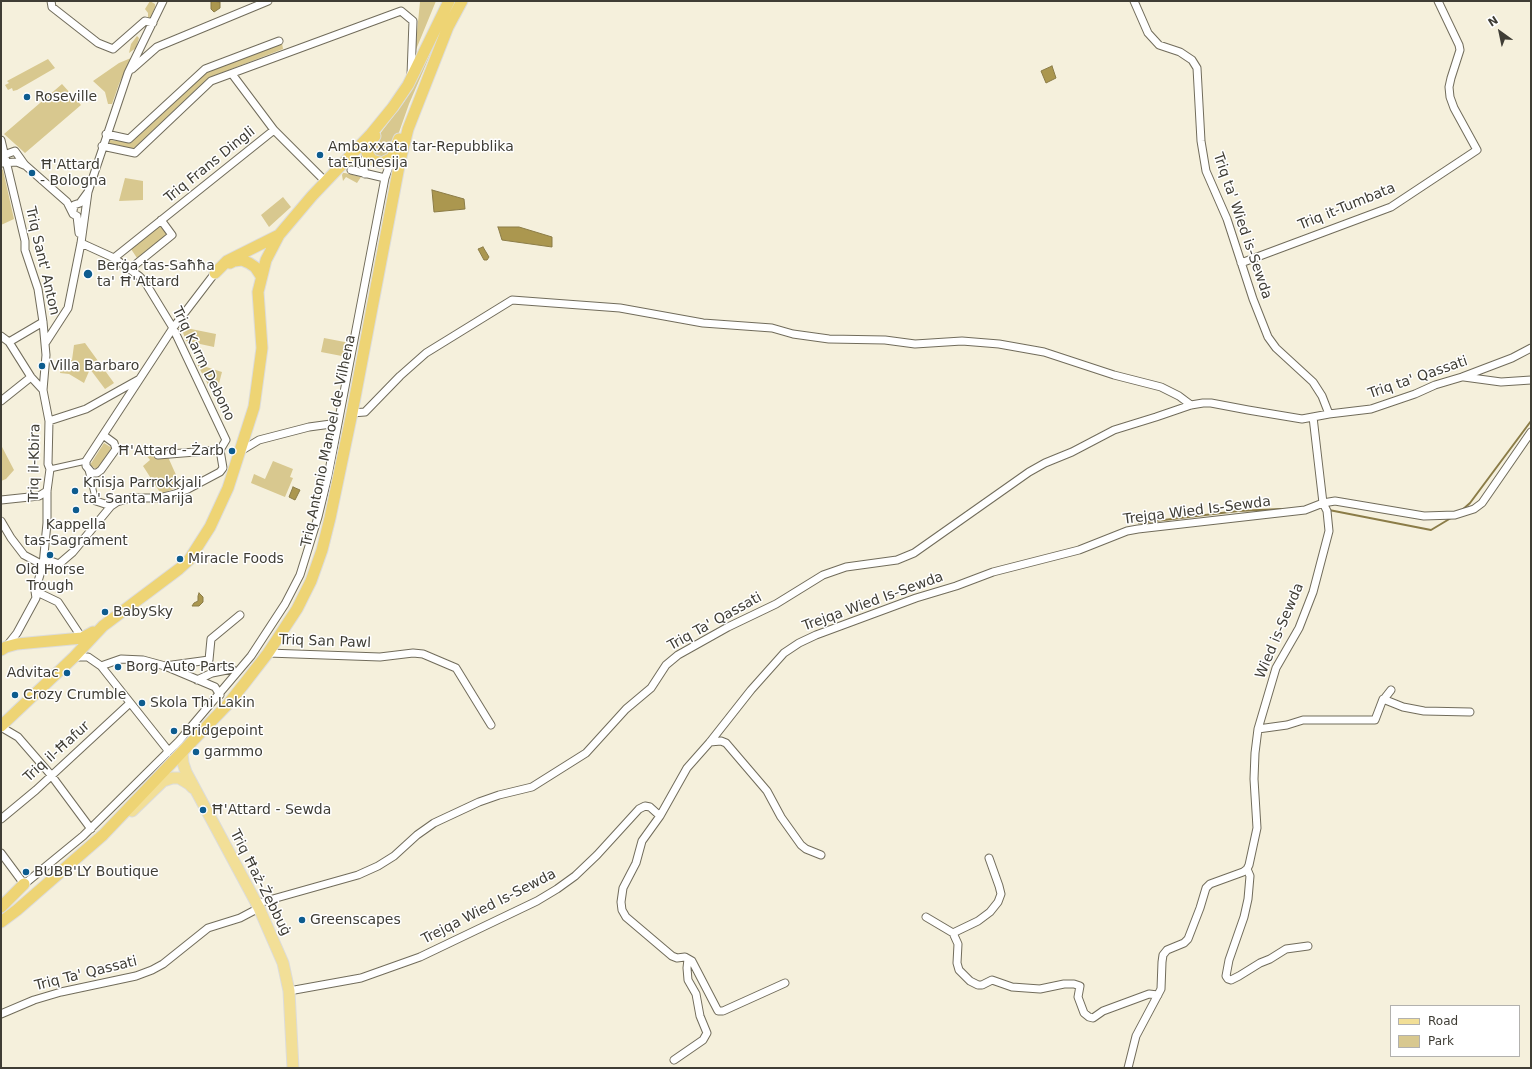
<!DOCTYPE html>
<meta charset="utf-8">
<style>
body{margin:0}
#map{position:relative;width:1532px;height:1069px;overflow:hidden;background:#f5f0dc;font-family:"DejaVu Sans",sans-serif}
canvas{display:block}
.frame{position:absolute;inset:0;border:2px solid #3f3d35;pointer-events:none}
.legend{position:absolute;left:1390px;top:1005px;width:130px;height:52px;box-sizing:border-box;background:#fff;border:1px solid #b2b1ae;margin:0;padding:5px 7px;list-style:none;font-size:12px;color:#3f3d35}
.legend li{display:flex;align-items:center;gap:8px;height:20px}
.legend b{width:20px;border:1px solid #b2b1ae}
.north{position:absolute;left:1480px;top:12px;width:40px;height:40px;-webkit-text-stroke:3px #fff;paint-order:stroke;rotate:327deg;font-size:11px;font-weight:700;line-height:16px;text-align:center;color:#3f3d35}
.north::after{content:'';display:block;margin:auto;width:14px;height:18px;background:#3f3d35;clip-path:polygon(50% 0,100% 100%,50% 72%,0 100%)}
</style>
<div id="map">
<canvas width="1532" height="1069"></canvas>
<div class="frame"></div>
<ul class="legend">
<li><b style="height:5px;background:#f2df97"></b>Road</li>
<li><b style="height:11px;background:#d8c88f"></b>Park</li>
</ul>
<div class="north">N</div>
</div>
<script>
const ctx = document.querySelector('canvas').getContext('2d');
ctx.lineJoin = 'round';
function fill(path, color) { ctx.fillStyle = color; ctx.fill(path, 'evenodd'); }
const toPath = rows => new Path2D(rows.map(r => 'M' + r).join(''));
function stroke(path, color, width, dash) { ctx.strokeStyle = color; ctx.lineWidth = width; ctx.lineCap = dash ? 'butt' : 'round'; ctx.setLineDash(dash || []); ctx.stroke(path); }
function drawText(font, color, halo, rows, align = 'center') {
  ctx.font = font + ' "DejaVu Sans",sans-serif'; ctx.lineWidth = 3; ctx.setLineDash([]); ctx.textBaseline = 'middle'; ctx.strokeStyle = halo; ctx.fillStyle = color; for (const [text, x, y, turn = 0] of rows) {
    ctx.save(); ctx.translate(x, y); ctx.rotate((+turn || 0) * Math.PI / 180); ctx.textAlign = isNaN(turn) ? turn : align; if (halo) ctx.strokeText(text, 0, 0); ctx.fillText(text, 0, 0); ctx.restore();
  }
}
const green = toPath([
 [150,1,155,4,155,7,150,19,148,18,148,13,145,9],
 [420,1,436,1,415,52,420,2],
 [137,36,139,38,136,48,129,53,131,44],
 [435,40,436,41,409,104,392,152,382,159,374,157,371,150,373,143,404,102],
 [282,43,283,49,208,78,133,149,109,144,110,140,131,143,206,73],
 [131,58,119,84,112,104,108,104,105,92,93,81,119,63],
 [48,59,55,68,17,90,13,91,12,88,8,90,5,85,9,83,7,81],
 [62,84,81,105,25,153,4,134],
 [1,169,3,170,14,219,1,225],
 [343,173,345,173,361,177,357,183,346,177,343,181,342,175],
 [125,178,143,181,143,200,119,201],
 [283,197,291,207,269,227,261,215],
 [160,226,167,234,137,258,131,249],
 [181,327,216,334,214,347,186,341],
 [324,338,350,343,347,357,321,352],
 [85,343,114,383,105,389,90,369,84,383,69,374,60,373,62,360,72,360,74,345],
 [197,364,222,372,217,391,211,390],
 [104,443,112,448,98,470,90,465],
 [1,445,14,470,6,479,1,481],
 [154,452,158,458,168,457,181,486,161,494,143,466,150,460,147,456],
 [273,461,293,469,290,477,293,478,285,497,251,483,254,474,265,479]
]);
const water = toPath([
 [211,1,220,2,220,8,214,12,211,9,211,1],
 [1052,66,1056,78,1046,83,1041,71,1052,66],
 [432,190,464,199,465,209,434,212,432,190],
 [498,227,519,227,552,237,552,247,502,240,498,227],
 [483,247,489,257,487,260,484,260,478,249,483,247],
 [293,487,300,490,295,500,289,497,293,487],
 [199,593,203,597,203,602,199,606,192,606,194,603,198,601,198,596,199,593]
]);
const stream = toPath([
 [1329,510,1431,530,1451,518],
 [1461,511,1470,503,1531,421],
 [1139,523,1238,511,1281,509]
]);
const pedestrian = toPath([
 [50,469,86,461],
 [88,470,96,501]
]);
const minor = toPath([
 [51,1,52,7,98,43,113,49,145,21,153,23],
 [1134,1,1148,33,1159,45,1180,52,1192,60,1197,68,1201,141,1206,171,1227,219,1253,299,1268,337,1276,348,1313,382,1322,396,1329,414],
 [132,69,157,47,268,1],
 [232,74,274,130,326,182],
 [106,134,129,139,205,69,279,41],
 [1,140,25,241,25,250,38,289,43,322,46,355,43,390,49,421,48,464,50,469,47,491,47,523,43,565,35,591,36,598,17,633,6,647],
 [102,146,135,153,211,81,401,11,413,21,411,75],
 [4,155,15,151,25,165,67,202,73,214,77,216,79,233],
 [1,163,17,162,24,165],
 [351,170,385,178],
 [365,174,363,164,367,153],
 [73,211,74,205,80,203,88,192],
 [114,258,274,130],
 [1241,263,1391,207,1477,150,1454,108,1450,97,1449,87,1451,78,1460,50,1459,45,1438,1],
 [130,269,172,235,161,220],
 [1,336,9,342,31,377,43,390],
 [9,342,43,322],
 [46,342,68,308,81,243,88,192,128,73,163,1],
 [1464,377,1501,382,1531,380],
 [1,401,31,377],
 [352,413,365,412,400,376,426,353,512,300,620,308,703,323,772,328,793,334,829,339,885,340,915,344,962,341,999,344,1044,352,1114,375,1161,387,1179,396,1191,405],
 [49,421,86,409,138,380],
 [103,435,114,443,116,449,101,470,97,473,92,473,86,466,86,461,139,380,173,328,215,273],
 [239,452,259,440,309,427,331,424,336,431],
 [158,455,220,450],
 [1,500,39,496,47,491],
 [96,501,111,506],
 [1,521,11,538,24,555,43,565],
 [43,565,48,560,59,564,73,552,111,506,117,502,130,498,159,498,175,494,188,489,220,472,223,468,220,450,226,440,173,328,145,282,139,276,114,258,81,243],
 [35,591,58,602,82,638],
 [268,653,380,657,413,653,423,654,456,668,491,725],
 [74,657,88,657,101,666,167,749,167,753],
 [101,666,121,659,143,660,165,666,215,687,220,695],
 [165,666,209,660,211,639,240,615],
 [197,680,212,673,232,669],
 [1384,699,1391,690],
 [1,727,18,737,51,775,91,829],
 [1258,729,1287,725,1303,720,1375,720,1383,699,1403,707,1424,711,1470,712],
 [710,742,721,741,726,743,767,791,781,817,801,845,806,849,821,855],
 [660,816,642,841,636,863,623,888,621,902,622,910,626,917,672,956,677,958,685,957,692,961,718,1011,723,1011,785,983],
 [1,819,36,790,130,703],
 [1,853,24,884],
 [1247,869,1250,876,1248,899,1244,917,1229,960,1226,976,1228,979,1231,980,1239,976,1260,963,1270,959,1286,949,1308,946],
 [22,886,83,836,179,741,251,656,285,604,300,575,318,517,328,476,385,178,392,158],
 [255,904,358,875,378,866,394,856,417,835,434,823,479,802,499,795,532,787,586,753,626,709,651,688,666,665,678,655,728,627,776,604,823,575,846,567,897,560,914,553,1029,472,1045,463,1072,452,1114,430,1156,417,1191,405,1203,403,1211,403,1248,410,1302,419,1329,414,1371,409,1415,394,1435,385,1462,377,1512,358,1531,348],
 [926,917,953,933,958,944,957,963,959,970,970,981,978,985,982,985,992,980,1012,987,1040,989,1064,984,1074,984,1080,986,1078,997,1084,1013,1089,1017,1093,1018,1103,1011,1149,994,1158,995],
 [953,933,978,921,990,912,998,902,1001,894,999,886,989,858],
 [289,991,361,978,420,957,537,901,557,889,575,876,597,855,639,809,645,806,650,807,660,816,687,768,710,742,751,690,784,653,799,643,816,635,916,598,956,586,993,572,1079,550,1127,531,1138,529,1305,510,1323,503,1335,501,1424,516,1455,515,1474,509,1482,503,1531,432],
 [1,1014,34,1000,61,992,136,976,152,970,163,964,208,928,240,918,259,908],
 [674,1060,703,1040,707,1033,700,1016,696,994,688,980,687,968,688,959],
 [1128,1068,1136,1036,1161,989,1162,962,1163,955,1167,950,1184,943,1188,939,1200,908,1206,888,1210,884,1243,872,1247,869,1249,865,1257,828,1254,779,1255,753,1258,729,1276,668,1299,628,1313,592,1329,531,1327,511,1323,503,1313,417]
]);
const primary = toPath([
 [182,752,183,763,186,772,259,908,283,963,289,991,293,1068],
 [132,811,163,781,172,778,179,778,189,784,193,788]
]);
const trunk = toPath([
 [375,136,369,144,367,153,372,160,382,163,392,158,399,139],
 [230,263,234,261,242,260,249,263,255,267,261,276],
 [215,273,227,261,279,235],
 [1,650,6,647,17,644,82,638,93,632],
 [1,726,74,657,103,626,179,569,189,560,210,527,228,488,254,407,262,348,258,292,266,260,279,235,312,196,371,134,393,107,408,85,449,1],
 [1,907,24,884],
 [1,922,17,910,103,835,182,752,228,704,244,684,268,653,297,609,311,581,322,550,330,518,352,413,400,161,408,129,448,27,462,1]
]);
const markers = [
 [27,97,4,"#0d5c8f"],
 [320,155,4,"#0d5c8f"],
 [32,173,4,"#0d5c8f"],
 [88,274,5,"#0d5c8f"],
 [42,366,4,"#0d5c8f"],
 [232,451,4,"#0d5c8f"],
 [75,491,4,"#0d5c8f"],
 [76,510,4,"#0d5c8f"],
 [50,555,4,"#0d5c8f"],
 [180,559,4,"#0d5c8f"],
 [105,612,4,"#0d5c8f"],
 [118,667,4,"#0d5c8f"],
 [67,673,4,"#0d5c8f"],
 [15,695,4,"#0d5c8f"],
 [142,703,4,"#0d5c8f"],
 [174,731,4,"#0d5c8f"],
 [196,752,4,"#0d5c8f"],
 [203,810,4,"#0d5c8f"],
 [26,872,4,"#0d5c8f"],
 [302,920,4,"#0d5c8f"]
];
const poiNames = [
 ["Roseville",35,97],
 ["Ambaxxata tar-Repubblika",328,147],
 ["tat-Tunesija",328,163],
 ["Ħ'Attard",40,165],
 ["- Bologna",40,181],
 ["Berġa tas-Saħħa",97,266],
 ["ta' Ħ'Attard",97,282],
 ["Villa Barbaro",50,366],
 ["Ħ'Attard - Żarb",224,451,"right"],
 ["Knisja Parrokkjali",83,483],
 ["ta' Santa Marija",83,499],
 ["Kappella",76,525,"center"],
 ["tas-Sagrament",76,541,"center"],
 ["Miracle Foods",188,559],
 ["Old Horse",50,570,"center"],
 ["Trough",50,586,"center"],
 ["BabySky",113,612],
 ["Borg Auto Parts",126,667],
 ["Advitac",59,673,"right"],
 ["Crozy Crumble",23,695],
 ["Skola Thi Lakin",150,703],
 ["Bridgepoint",182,731],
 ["garmmo",204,752],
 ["Ħ'Attard - Sewda",211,810],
 ["BUBB'LY Boutique",34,872],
 ["Greenscapes",310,920]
];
const streetNames = [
 ["Triq Frans Dingli",210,165,-39],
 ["Triq it-Tumbata",1347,207,-22],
 ["Triq ta' Wied is-Sewda",1242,226,71],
 ["Triq Sant' Anton",42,261,77],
 ["Triq Karm Debono",203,364,64],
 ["Triq ta' Qassati",1418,378,-19],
 ["Triq Antonio Manoel de Vilhena",329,441,-78],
 ["Triq il-Kbira",35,463,-89],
 ["Trejqa Wied Is-Sewda",1197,511,-7],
 ["Trejqa Wied Is-Sewda",873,602,-20],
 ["Triq Ta' Qassati",715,622,-29],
 ["Wied is-Sewda",1280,631,-67],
 ["Triq San Pawl",325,642,2],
 ["Triq il-Ħafur",57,752,-42],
 ["Triq Ħaż-Żebbuġ",260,883,63],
 ["Trejqa Wied Is-Sewda",489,907,-27],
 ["Triq Ta' Qassati",86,974,-14]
];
fill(green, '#d8c88f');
fill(water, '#ab974f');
stroke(water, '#8b7c47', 1);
stroke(stream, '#8b7c47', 2);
stroke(pedestrian, '#716c5b', 7);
stroke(minor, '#716c5b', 9);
stroke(primary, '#dcdcdb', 13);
stroke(trunk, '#dcdcdb', 13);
stroke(pedestrian, '#fff', 5);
stroke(minor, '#fff', 7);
stroke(primary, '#f2df97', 11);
stroke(trunk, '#eed474', 11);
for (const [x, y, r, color] of markers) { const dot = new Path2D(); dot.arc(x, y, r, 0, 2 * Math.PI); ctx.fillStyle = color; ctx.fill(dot); stroke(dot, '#fff', 1.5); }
drawText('14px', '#3f3d35', '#fff', poiNames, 'left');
drawText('14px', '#3f3d35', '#fff', streetNames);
</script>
